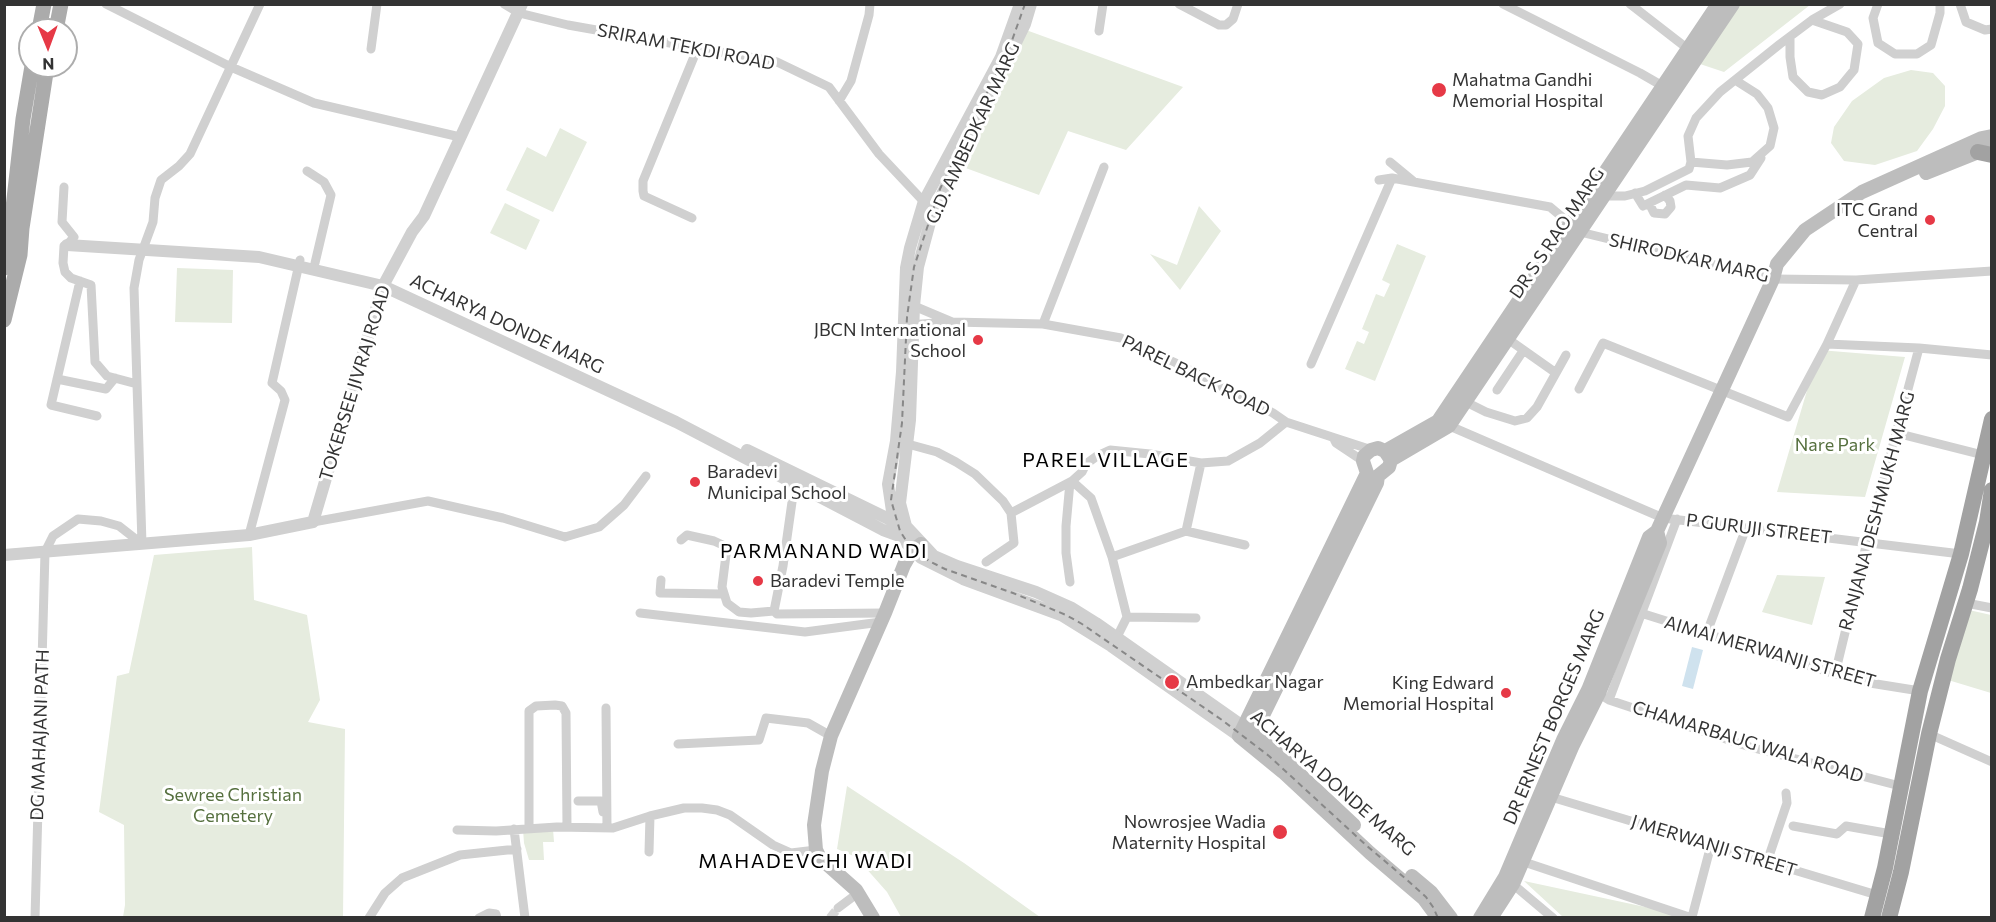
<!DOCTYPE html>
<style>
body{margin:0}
#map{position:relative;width:1996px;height:922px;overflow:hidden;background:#fff;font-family:Commissioner,sans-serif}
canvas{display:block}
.frame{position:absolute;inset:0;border:6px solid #333;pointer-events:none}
.north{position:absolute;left:18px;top:18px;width:60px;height:60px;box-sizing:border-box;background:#fff;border:2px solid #adadad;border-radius:50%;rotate:179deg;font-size:16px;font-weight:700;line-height:24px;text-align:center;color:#333}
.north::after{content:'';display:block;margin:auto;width:21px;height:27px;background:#e63946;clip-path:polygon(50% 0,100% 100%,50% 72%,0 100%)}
</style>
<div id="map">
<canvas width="1996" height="922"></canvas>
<div class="frame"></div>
<div class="north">N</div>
</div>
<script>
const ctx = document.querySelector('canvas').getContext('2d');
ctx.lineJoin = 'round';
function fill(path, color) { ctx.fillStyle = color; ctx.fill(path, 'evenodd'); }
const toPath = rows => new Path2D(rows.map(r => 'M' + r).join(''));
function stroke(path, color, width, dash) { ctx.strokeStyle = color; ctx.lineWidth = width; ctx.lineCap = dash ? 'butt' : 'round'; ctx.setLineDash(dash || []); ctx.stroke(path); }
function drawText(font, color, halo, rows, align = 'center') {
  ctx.font = font + ' Commissioner,sans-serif'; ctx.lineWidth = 6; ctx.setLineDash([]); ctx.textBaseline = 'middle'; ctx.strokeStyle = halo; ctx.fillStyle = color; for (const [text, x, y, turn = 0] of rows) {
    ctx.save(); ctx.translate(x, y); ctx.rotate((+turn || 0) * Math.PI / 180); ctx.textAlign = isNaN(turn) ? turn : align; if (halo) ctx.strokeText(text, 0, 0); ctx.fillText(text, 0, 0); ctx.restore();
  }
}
const green = toPath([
 [1735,5,1810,5,1724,72,1694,62],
 [1026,30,1183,87,1126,150,1068,131,1039,195,963,167],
 [1911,70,1933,73,1945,86,1945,106,1933,129,1917,151,1875,165,1844,161,1831,143,1834,127,1852,101,1884,78],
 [560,128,587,142,553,212,506,190,527,147,546,157],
 [505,203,540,220,526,250,490,233],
 [1199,206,1221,231,1180,290,1150,254,1177,265],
 [1397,244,1426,256,1375,381,1345,369,1357,341,1364,344,1369,332,1362,329,1376,294,1384,297,1390,284,1382,280],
 [177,268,233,270,232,323,175,322],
 [1819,350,1905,357,1865,497,1777,492],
 [252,547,254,600,307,615,320,700,308,722,345,729,343,917,123,917,125,905,124,825,99,812,117,676,129,673,154,555],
 [1777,575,1825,577,1812,625,1762,612],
 [1969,610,1991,615,1991,693,1948,680],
 [847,786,964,863,1040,917,901,917,887,892,856,857,837,849],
 [523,829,553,829,554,842,543,842,544,860,529,860,524,843],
 [1524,881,1692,917,1563,917]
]);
const water = toPath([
 [1692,647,1703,650,1693,689,1682,686]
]);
const minorTunnel = toPath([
 [830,918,838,908]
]);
const minor = toPath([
 [106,4,231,67,314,103,460,137],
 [504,4,519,13,568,25,777,62,829,87,879,154,926,204],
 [1179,4,1219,25,1226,25,1233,19,1238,4],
 [1503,4,1640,73,1666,88],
 [1630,4,1688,49],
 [1878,4,1873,18,1878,43,1895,54,1917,54,1931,45,1940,13,1940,4],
 [1960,4,1966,22,1985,30,1992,29],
 [1099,31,1103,4],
 [1790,37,1790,57,1793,77,1808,92,1822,95,1840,87,1854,70,1858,44,1847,32,1812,20],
 [371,49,377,4],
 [839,101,851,81,869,15,870,4],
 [1390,162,1413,181],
 [1691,162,1727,165,1752,162,1770,146,1774,128,1768,108,1757,94,1735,80],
 [307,171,324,182,331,195,315,263],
 [1379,180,1392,178,1550,207,1580,232,1773,279,1856,280,1992,271],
 [64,187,62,222,74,237,67,245,64,246,63,263,65,272,71,278,91,285,95,362,107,376,137,384],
 [1605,193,1610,196,1625,196,1645,191,1689,169,1691,162,1688,136,1696,118,1720,92,1780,44,1812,20,1840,4],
 [1635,193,1643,206,1686,185,1720,188,1750,175,1761,158],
 [1649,203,1654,213,1665,214,1671,207,1670,201,1665,195],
 [692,218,644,196,643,191,643,181,698,47],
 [80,281,51,405,97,416],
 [914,306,952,322,1043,324,1121,338,1178,364,1273,413,1286,422,1372,450],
 [1043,324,1104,167],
 [909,325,949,322],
 [1505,337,1556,373],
 [1827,344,1919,348,1992,355],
 [1311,364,1392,178],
 [57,379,106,389,115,378],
 [1579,389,1603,343,1788,417,1827,344,1856,280],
 [1497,390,1523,351],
 [1462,400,1486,412,1515,421,1527,418,1537,407,1566,355],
 [1445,424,1663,518,1961,554],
 [1896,433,1983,455],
 [1334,439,1336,443,1363,461],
 [904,443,937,452,956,462,975,474,1003,501,1011,513,1014,543,986,562],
 [1072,481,1091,498,1112,557,1127,617,1117,637],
 [1070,482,1066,526,1066,553,1070,582],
 [792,502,783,566,774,611,777,614,885,613],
 [1011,513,1072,481,1082,472,1086,464,1097,456,1110,450,1150,454,1201,463,1228,461,1260,443,1286,422],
 [313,522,428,501,503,518,565,537,599,527,624,505,646,476],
 [1186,531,1245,545],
 [249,535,285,400,281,391,272,383,300,260],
 [681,540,687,535,714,541,727,547,722,587,727,603,739,612,751,613,774,611],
 [142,544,134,288,139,260,153,222,155,198,161,180,179,166,190,154,260,4],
 [1112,557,1186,531,1201,463],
 [661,580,660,593,723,594],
 [1966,603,1992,608],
 [1628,609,1835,674,1870,683,1920,691],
 [640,613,805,632,881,622],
 [1127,617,1196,618],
 [1706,635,1746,528],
 [1835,674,1867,542,1919,348],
 [1594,691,1609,700,1750,747,1900,786],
 [1609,700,1677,519],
 [606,708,607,828],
 [1929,734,1992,762],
 [678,744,759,740,766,718,808,723,831,736],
 [1551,797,1877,895],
 [578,801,601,801,603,812],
 [1793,826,1837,834,1846,826,1891,834],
 [529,828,529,711,536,706,555,705,562,706,566,713,567,827],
 [514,829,525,918],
 [457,830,496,831,557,827,613,828,650,816,684,808,702,808,717,810,730,815,773,845,791,853,816,850],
 [649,852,650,816],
 [1518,860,1692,918],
 [1767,862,1787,803,1786,793],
 [1509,881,1553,918],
 [838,908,858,893],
 [1692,917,1711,845],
 [35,918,45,552,53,536,78,519,101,521,119,526,142,544],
 [369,918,385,893,402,878,460,855,517,849],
 [479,918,489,913,496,914,497,918]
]);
const tertiary = toPath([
 [1020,4,1001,57,924,201,910,248,906,268,902,372,896,441,888,484,892,511,901,538,921,558,963,579,1061,615,1111,646,1239,736],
 [1004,67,1025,24,1031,4],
 [988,98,932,215,918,267,914,306,910,420,900,503,906,526,934,556,957,566,1036,592,1072,608,1096,623,1244,727],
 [67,245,259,257,383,286,676,422,883,530,905,538],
 [747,450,899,524],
 [4,555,249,535,313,522,383,286,412,232,424,216,522,4]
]);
const secondary = toPath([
 [1926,173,1986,149],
 [1385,451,1438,421,1718,4],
 [1391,460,1449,426,1733,4],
 [1367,473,1239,736,1283,772,1370,853,1424,899,1438,918],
 [1367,473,1363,461,1364,456,1371,450,1378,448,1385,451,1389,457],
 [1248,730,1275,751,1354,825],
 [1249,744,1377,483,1378,476,1389,467,1391,460],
 [1412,876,1431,892,1451,918],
 [873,918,856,890,820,858,816,850,814,825,822,771,831,736,885,613,904,565,912,551,921,544],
 [1480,918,1505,877,1563,740,1588,690,1649,537,1657,531,1773,279,1777,264,1805,230,1862,192,1982,138,1992,136],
 [1491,918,1513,884,1573,745,1599,693,1660,543,1657,531]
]);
const primary = toPath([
 [39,30,44,4],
 [56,30,61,4],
 [4,268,8,252,23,119,32,66],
 [4,320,20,255,22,228,47,66]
]);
const trunk = toPath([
 [1978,152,1992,155],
 [1872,918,1885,868,1920,691,1961,554,1992,419],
 [1889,918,1901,872,1929,734,1948,659,1970,589,1987,522,1992,490]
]);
const rail = toPath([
 [1025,4,1010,46,940,189,914,267,907,317,902,423,891,500,900,531,909,545,929,561,945,569,1013,593,1066,615,1082,624,1222,720,1269,756,1367,846,1406,879,1426,897,1433,907,1438,918]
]);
const markers = [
 [1439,90,8,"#e63946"],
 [1930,220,6,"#e63946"],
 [978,340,6,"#e63946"],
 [695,482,6,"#e63946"],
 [758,581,6,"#e63946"],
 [1172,682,8,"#e63946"],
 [1506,693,6,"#e63946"],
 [1280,832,8,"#e63946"]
];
const streetNames = [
 ["SRIRAM TEKDI ROAD",686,47,11],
 ["G.D. AMBEDKAR MARG",973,133,-65],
 ["DR S S RAO MARG",1557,233,-56],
 ["SHIRODKAR MARG",1689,258,13],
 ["ACHARYA DONDE MARG",507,324,25],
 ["PAREL BACK ROAD",1196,376,26],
 ["TOKERSEE JIVRAJ ROAD",355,383,-73],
 ["RANJANA DESHMUKH MARG",1877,511,-75],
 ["P GURUJI STREET",1759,529,7],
 ["AIMAI MERWANJI STREET",1770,652,16],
 ["DR ERNEST BORGES MARG",1554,717,-67],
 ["DG MAHAJANI PATH",40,735,-88],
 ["CHAMARBAUG WALA ROAD",1748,742,17],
 ["ACHARYA DONDE MARG",1333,783,41],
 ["J MERWANJI STREET",1714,846,17]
];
const poiNames = [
 ["Mahatma Gandhi",1452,80],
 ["Memorial Hospital",1452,101],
 ["ITC Grand",1918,210,"right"],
 ["Central",1918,231,"right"],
 ["JBCN International",966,330,"right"],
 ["School",966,351,"right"],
 ["Baradevi",707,472],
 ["Municipal School",707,493],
 ["Baradevi Temple",770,581],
 ["Ambedkar Nagar",1186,682],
 ["King Edward",1494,683,"right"],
 ["Memorial Hospital",1494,704,"right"],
 ["Nowrosjee Wadia",1266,822,"right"],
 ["Maternity Hospital",1266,843,"right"]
];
const parkNames = [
 ["Nare Park",1835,445],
 ["Sewree Christian",233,795],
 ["Cemetery",233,816]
];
const neighbourhoodNames = [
 ["PAREL VILLAGE",1106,460],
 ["PARMANAND WADI",824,551],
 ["MAHADEVCHI WADI",806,861]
];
fill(green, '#e6ecdf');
fill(water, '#cfe2ee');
stroke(minorTunnel, '#d6d6d6', 9, [9, 4.5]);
stroke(minor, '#d0d0d0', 9);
stroke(tertiary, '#d0d0d0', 12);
stroke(secondary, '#bdbdbd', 14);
stroke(primary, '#ababab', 15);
stroke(trunk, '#a2a2a2', 16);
stroke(rail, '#888', 2, [6, 4.5]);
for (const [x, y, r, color] of markers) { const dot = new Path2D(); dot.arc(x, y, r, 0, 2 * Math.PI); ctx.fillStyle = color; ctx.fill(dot); stroke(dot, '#fff', 2); }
drawText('18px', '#333', '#fff', streetNames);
drawText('18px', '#333', '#fff', poiNames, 'left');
drawText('18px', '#56703f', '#fff', parkNames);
ctx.letterSpacing = '1.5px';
drawText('20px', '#000', '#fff', neighbourhoodNames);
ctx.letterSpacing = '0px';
</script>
